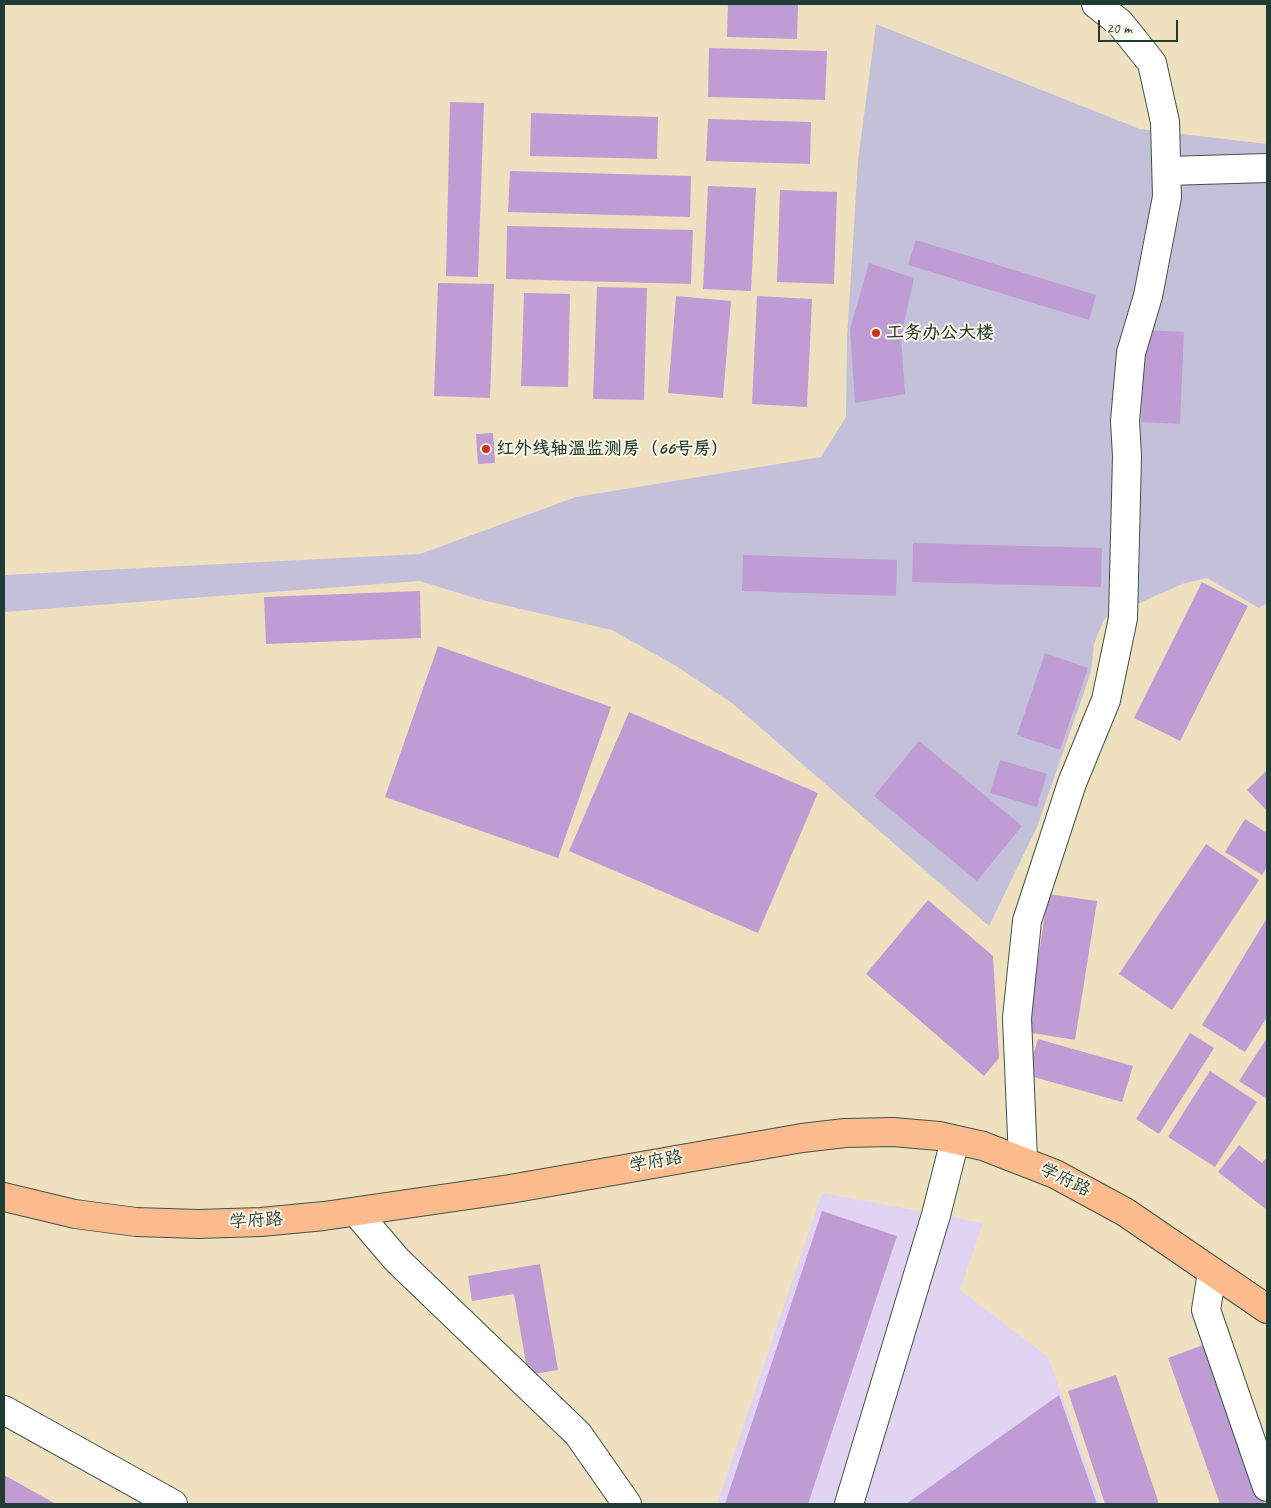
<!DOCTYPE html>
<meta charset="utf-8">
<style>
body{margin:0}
#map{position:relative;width:1271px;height:1508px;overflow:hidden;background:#efe0c0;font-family:Caveat,sans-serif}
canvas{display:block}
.frame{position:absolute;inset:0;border:5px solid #1f3d34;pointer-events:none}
.scale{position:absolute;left:1098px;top:20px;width:80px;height:22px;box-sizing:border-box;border:2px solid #1f3d34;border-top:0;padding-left:6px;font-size:15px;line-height:18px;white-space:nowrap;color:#1f3d34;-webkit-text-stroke:4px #fcf5e5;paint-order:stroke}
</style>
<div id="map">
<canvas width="1271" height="1508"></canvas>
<div class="frame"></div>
<div class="scale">20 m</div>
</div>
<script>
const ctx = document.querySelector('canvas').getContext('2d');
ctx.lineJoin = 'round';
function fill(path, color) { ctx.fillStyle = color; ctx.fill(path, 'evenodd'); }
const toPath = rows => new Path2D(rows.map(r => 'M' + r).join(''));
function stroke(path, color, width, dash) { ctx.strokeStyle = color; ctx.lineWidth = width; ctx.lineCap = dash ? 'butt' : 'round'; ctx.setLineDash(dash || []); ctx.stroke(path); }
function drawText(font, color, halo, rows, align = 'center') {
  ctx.font = font + ' Caveat,"LXGW WenKai TC",sans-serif'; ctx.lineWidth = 4; ctx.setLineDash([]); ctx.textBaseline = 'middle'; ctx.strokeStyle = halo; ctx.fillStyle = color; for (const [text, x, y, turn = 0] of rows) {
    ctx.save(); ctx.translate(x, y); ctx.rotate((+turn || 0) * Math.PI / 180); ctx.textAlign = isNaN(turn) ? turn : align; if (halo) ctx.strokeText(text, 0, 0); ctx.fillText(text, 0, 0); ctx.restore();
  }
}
const built = toPath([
 [822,1193,983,1223,960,1290,1048,1357,1101,1504,717,1504]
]);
const industrial = toPath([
 [876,24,1140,129,1267,144,1267,603,1259,608,1207,578,1182,584,1104,619,1094,644,1091,672,1037,827,989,926,732,703,676,666,612,630,478,599,420,581,4,612,4,575,420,554,576,497,821,457,846,417,847,338,858,161]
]);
const building = toPath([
 [728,4,798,4,797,39,727,37],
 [709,48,827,51,825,100,708,97],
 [450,102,484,103,478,277,446,276],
 [531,113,658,117,657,159,530,156],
 [708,119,811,122,810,164,706,161],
 [510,171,691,176,690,217,508,212],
 [708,186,756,188,751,291,703,289],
 [780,190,837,192,834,284,777,282],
 [507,226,693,230,691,284,506,279],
 [916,240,1096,295,1089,320,908,265],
 [869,263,914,278,901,337,905,394,855,403,850,329],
 [438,283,494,284,490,398,434,396],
 [597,287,647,288,644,400,593,399],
 [524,293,570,294,568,387,521,386],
 [676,296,731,301,723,398,668,393],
 [757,296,812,299,807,407,752,404],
 [1145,330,1184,332,1180,424,1141,422],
 [493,433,495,463,478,464,476,434],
 [913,543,1102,548,1101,587,912,582],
 [743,555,897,560,896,596,742,591],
 [1202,582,1248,606,1180,741,1134,718],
 [420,591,421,638,266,644,264,597],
 [438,646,611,707,558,858,385,797],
 [1045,653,1088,668,1060,750,1017,735],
 [629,712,818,793,758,933,569,851],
 [919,741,1022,826,977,881,874,796],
 [1000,760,1047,774,1037,807,990,793],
 [1267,770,1267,811,1247,790],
 [1245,819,1267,833,1267,867,1262,875,1225,852],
 [1206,844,1259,880,1172,1010,1119,974],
 [1048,894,1097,901,1075,1040,1027,1032],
 [928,900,993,956,999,1058,984,1076,866,974],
 [1267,918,1267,1017,1245,1052,1202,1025],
 [1190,1033,1214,1048,1159,1134,1136,1119],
 [1267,1038,1267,1099,1239,1081],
 [1038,1039,1133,1066,1122,1102,1027,1075],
 [1210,1071,1257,1102,1215,1167,1168,1137],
 [1239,1145,1262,1163,1267,1157,1267,1210,1218,1172],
 [822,1211,897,1236,808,1504,725,1504],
 [540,1264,558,1370,528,1375,514,1294,472,1301,468,1276],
 [1206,1344,1264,1504,1220,1504,1168,1358],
 [1116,1375,1159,1504,1105,1504,1068,1391],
 [1059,1395,1097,1504,906,1504],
 [4,1475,56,1504,4,1504]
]);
const minor = toPath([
 [1167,171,1267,168],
 [1023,1160,1017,1018,1027,921,1072,783,1106,700,1123,618,1127,456,1125,421,1131,353,1148,296,1167,197,1165,122,1152,63,1120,23,1096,4],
 [356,1212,397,1260,578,1434,627,1504],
 [1212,1272,1206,1310,1267,1487],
 [4,1410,173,1504],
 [849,1504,936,1215,955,1140]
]);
const major = toPath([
 [4,1197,75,1214,136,1222,198,1224,261,1222,324,1216,510,1189,802,1138,845,1133,893,1132,939,1136,983,1146,1055,1174,1125,1212,1267,1309]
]);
const markers = [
 [876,333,5,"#c8321e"],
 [486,449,5,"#c8321e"]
];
const poiNames = [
 ["工务办公大楼",886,333],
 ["红外线轴温监测房（66号房）",496,449]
];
const streetNames = [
 ["学府路",656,1162,-10],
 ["学府路",1065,1180,26],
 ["学府路",256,1221,-3]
];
fill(built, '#e1d4f3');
fill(industrial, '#c5c0da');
fill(building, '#c09cd5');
stroke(minor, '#3e5549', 30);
stroke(major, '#3e5549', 30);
stroke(minor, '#fff', 28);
stroke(major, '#fbbb8d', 28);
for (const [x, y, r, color] of markers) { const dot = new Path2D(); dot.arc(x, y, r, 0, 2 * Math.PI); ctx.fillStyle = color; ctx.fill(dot); stroke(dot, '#fcf5e5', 2); }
drawText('bold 18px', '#1f3d34', '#fcf5e5', poiNames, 'left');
drawText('18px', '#1f3d34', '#fcf5e5', streetNames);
</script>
